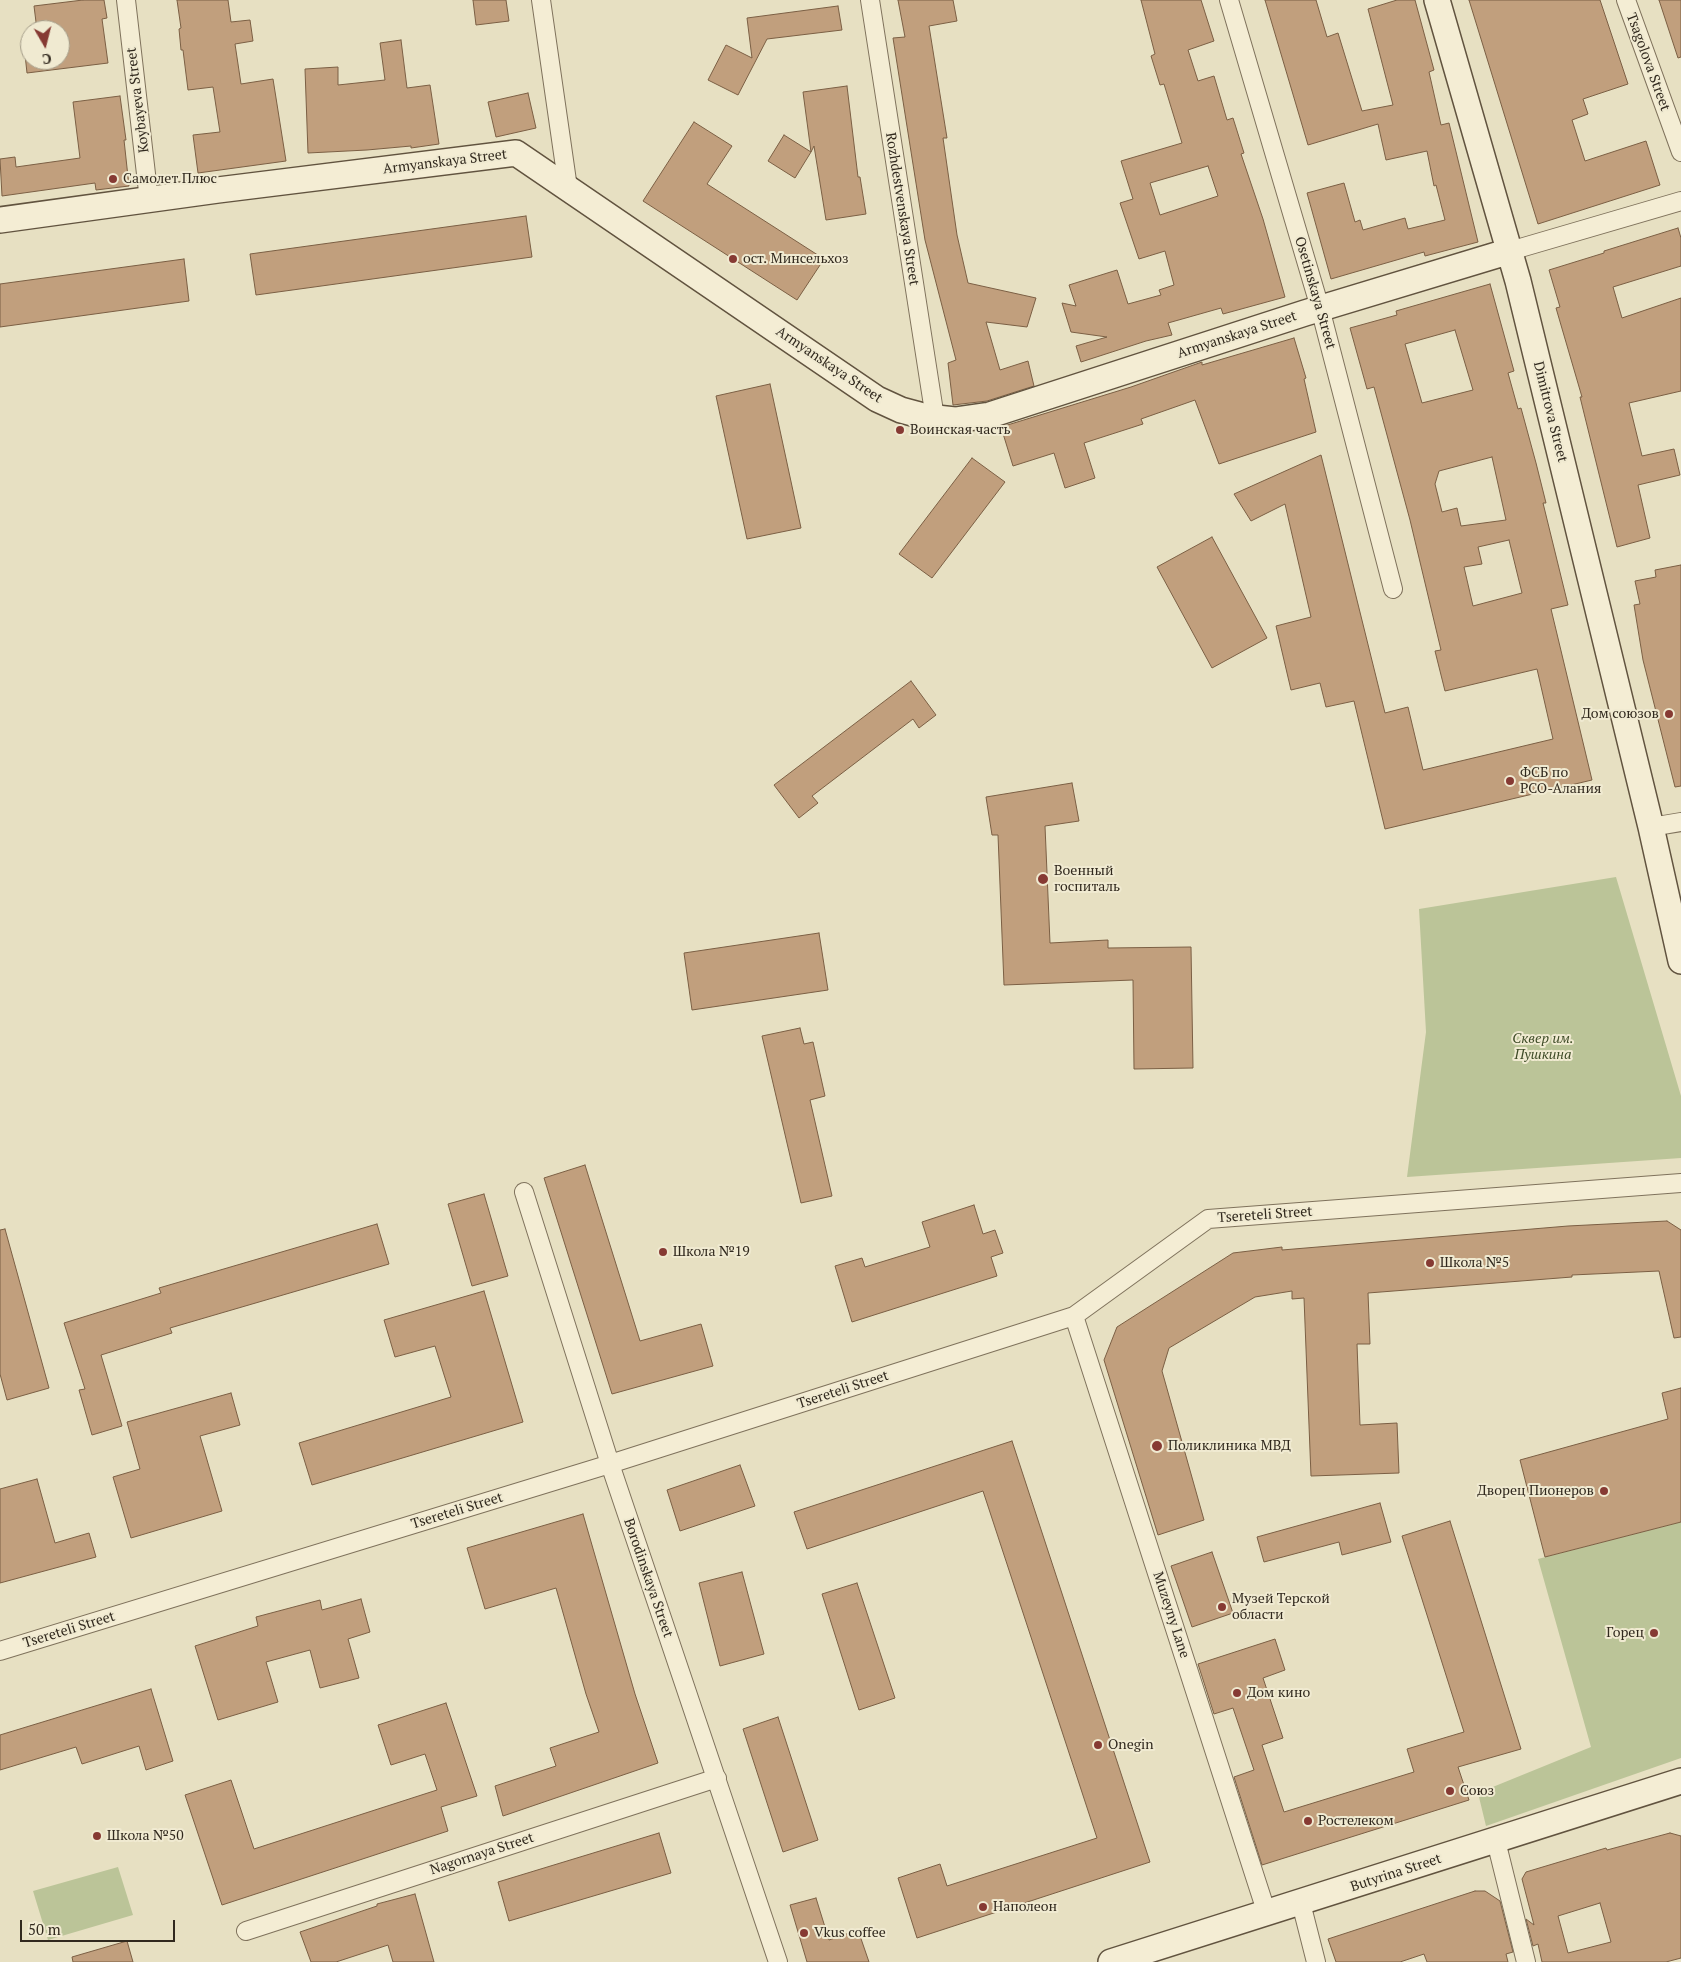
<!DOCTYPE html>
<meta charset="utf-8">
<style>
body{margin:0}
#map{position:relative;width:1681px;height:1962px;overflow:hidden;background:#e7e0c2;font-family:"PT Serif",serif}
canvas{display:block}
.north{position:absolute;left:20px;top:20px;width:50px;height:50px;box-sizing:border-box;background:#f0ead1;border:1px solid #a49d89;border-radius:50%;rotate:172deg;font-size:14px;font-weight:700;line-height:20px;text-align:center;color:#31291e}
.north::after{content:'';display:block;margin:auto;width:18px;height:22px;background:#863a33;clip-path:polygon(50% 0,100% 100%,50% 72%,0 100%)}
.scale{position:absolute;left:20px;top:1920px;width:155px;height:22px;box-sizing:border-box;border:2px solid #31291e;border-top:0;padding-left:6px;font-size:15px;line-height:18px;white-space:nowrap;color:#31291e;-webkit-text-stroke:4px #f0ead1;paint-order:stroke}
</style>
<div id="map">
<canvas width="1681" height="1962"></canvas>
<div class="north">С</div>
<div class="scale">50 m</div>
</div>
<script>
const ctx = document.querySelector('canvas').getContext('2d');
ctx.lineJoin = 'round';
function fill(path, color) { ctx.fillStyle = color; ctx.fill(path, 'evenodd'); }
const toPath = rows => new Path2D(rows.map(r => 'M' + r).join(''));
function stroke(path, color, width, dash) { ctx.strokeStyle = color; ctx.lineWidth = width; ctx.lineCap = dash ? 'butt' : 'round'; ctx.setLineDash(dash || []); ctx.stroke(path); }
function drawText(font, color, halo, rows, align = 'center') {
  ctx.font = font + ' "PT Serif",serif'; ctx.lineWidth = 4; ctx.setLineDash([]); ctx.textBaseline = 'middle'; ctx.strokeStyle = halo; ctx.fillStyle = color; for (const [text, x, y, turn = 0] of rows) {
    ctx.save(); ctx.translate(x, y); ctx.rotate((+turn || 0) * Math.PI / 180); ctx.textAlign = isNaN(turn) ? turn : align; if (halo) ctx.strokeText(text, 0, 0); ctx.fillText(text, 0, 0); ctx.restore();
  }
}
const green = toPath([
 [1616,877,1681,1096,1681,1158,1407,1177,1426,1032,1419,909],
 [1681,1522,1681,1758,1486,1826,1478,1793,1591,1747,1538,1559],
 [118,1867,133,1915,48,1940,33,1891]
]);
const building = toPath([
 [83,0,104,0,107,18,102,19,108,63,27,73,23,36,30,35,30,60,60,60,60,30,37,30,34,6,83,0],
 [177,0,228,0,231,22,250,20,253,41,235,44,241,84,273,79,286,161,198,173,193,135,220,132,213,87,188,90,183,50,181,50,179,29,181,28,177,0],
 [473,0,506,0,509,21,476,25,473,0],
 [898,0,953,0,957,21,929,26,947,138,943,138,957,235,968,283,1036,298,1027,327,986,322,1000,370,1028,361,1034,386,987,401,953,405,948,363,956,360,925,240,893,38,905,37,898,0],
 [1141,0,1201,0,1214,41,1188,50,1198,81,1214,76,1227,120,1233,118,1244,153,1241,154,1263,219,1285,297,1223,314,1221,308,1168,323,1172,335,1146,341,1081,362,1076,346,1107,337,1071,332,1062,303,1076,306,1069,285,1117,270,1128,304,1161,295,1159,290,1174,285,1165,251,1139,259,1120,203,1133,199,1121,161,1182,143,1164,84,1160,85,1151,56,1155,54,1141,0],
 [1208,166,1218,196,1160,215,1150,183,1208,166],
 [1265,0,1316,0,1327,37,1338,33,1362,111,1393,105,1368,9,1397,0,1415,0,1434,70,1429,72,1441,125,1449,123,1478,242,1425,256,1424,252,1331,279,1307,193,1344,183,1355,222,1360,220,1363,230,1405,218,1408,229,1445,220,1436,185,1434,186,1427,151,1386,160,1378,124,1308,145,1265,0],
 [1469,0,1600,0,1628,84,1583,99,1588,114,1572,120,1585,161,1646,141,1660,185,1538,224,1469,0],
 [1659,0,1681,0,1681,57,1678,58,1659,0],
 [838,6,842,30,767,39,738,95,708,80,726,45,752,58,747,18,838,6],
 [401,40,407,88,430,85,439,144,411,148,411,146,367,150,308,153,305,69,338,67,338,85,385,80,380,43,401,40],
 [847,86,858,177,860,177,866,214,826,220,814,146,811,152,803,92,847,86],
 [528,93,536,128,496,137,488,102,528,93],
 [120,96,126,140,124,140,129,186,96,190,95,183,2,196,0,159,15,157,16,167,80,158,73,102,120,96],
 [694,122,732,146,707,184,824,259,797,300,643,201,694,122],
 [784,135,811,152,795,178,768,161,784,135],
 [526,216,532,257,256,295,250,254,526,216],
 [1678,228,1681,238,1681,266,1613,287,1622,318,1681,298,1681,391,1629,403,1642,456,1674,449,1680,475,1638,485,1650,538,1617,547,1580,397,1582,397,1556,308,1560,307,1549,270,1604,253,1604,251,1678,228],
 [184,259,189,301,0,327,0,284,184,259],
 [1490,284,1514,371,1508,373,1518,409,1521,408,1536,463,1546,503,1543,503,1568,605,1551,609,1592,780,1385,829,1354,701,1326,707,1320,683,1291,690,1276,626,1311,617,1285,504,1251,521,1234,494,1321,455,1385,713,1408,707,1423,770,1553,739,1537,669,1445,691,1435,651,1441,650,1410,520,1374,387,1367,389,1350,328,1397,315,1396,311,1490,284],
 [1455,330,1473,390,1422,403,1405,344,1455,330],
 [1492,457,1506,520,1461,526,1457,508,1442,512,1435,484,1439,471,1492,457],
 [1509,540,1522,593,1473,606,1464,567,1482,564,1478,547,1509,540],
 [1294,338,1306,378,1304,379,1316,432,1219,464,1195,400,1141,419,1143,424,1084,443,1095,478,1065,488,1054,453,1013,466,1001,427,1131,387,1202,362,1202,365,1294,338],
 [770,384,801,528,747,539,716,396,770,384],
 [972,458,1005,482,932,578,899,554,972,458],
 [1212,537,1267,638,1212,668,1157,567,1212,537],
 [1681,565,1681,786,1675,787,1643,660,1634,605,1640,604,1635,581,1656,577,1655,570,1681,565],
 [911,681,936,715,919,728,913,719,812,796,818,803,799,818,774,785,911,681],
 [1072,783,1079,821,1045,826,1050,943,1108,940,1108,948,1191,947,1193,1068,1134,1069,1133,980,1004,985,998,835,992,835,986,797,1072,783],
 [819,933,828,990,692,1010,684,953,819,933],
 [800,1028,804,1044,813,1042,825,1096,810,1100,832,1196,801,1203,762,1036,800,1028],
 [585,1165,640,1341,701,1324,713,1366,612,1394,544,1178,585,1165],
 [484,1194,508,1276,472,1286,448,1204,484,1194],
 [974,1205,983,1234,995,1230,1003,1253,991,1257,997,1276,852,1322,835,1266,862,1258,865,1267,930,1247,922,1222,974,1205],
 [1667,1221,1681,1230,1681,1337,1674,1338,1659,1271,1572,1275,1572,1277,1368,1293,1370,1344,1357,1344,1360,1425,1397,1423,1399,1473,1311,1476,1304,1298,1292,1299,1292,1291,1255,1297,1169,1348,1162,1371,1204,1520,1158,1535,1104,1360,1117,1327,1233,1253,1282,1247,1282,1250,1568,1226,1667,1221],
 [377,1224,389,1264,170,1328,172,1333,101,1355,122,1426,92,1435,79,1390,85,1389,64,1323,161,1293,159,1288,377,1224],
 [5,1229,49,1388,7,1400,0,1374,0,1230,5,1229],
 [484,1291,523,1422,312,1485,299,1443,451,1397,435,1346,395,1357,384,1320,484,1291],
 [1681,1388,1681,1522,1545,1557,1520,1460,1668,1419,1662,1393,1681,1388],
 [231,1393,240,1425,200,1436,222,1511,131,1538,113,1477,140,1469,127,1422,231,1393],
 [1012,1441,1150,1862,917,1938,898,1878,940,1864,947,1886,1097,1838,983,1491,807,1549,794,1512,1012,1441],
 [740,1465,755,1506,680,1531,667,1490,740,1465],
 [37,1479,55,1543,89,1533,96,1557,0,1583,0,1489,37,1479],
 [1380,1503,1391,1542,1342,1555,1339,1542,1264,1562,1257,1537,1380,1503],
 [583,1514,635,1694,658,1763,503,1816,495,1786,556,1766,550,1748,599,1732,586,1694,556,1588,485,1609,467,1548,583,1514],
 [1450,1521,1521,1749,1458,1767,1469,1800,1262,1865,1234,1777,1254,1770,1233,1708,1214,1714,1198,1664,1275,1639,1285,1670,1263,1678,1283,1738,1262,1745,1284,1812,1414,1772,1407,1749,1464,1732,1402,1536,1450,1521],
 [1212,1552,1233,1613,1192,1627,1171,1566,1212,1552],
 [742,1572,764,1654,720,1666,699,1583,742,1572],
 [857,1583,895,1698,859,1710,822,1594,857,1583],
 [361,1599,370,1632,348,1639,359,1678,320,1688,310,1650,266,1662,278,1702,218,1720,195,1646,258,1626,256,1617,320,1600,322,1610,361,1599],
 [151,1689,173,1761,146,1770,139,1746,82,1764,76,1747,0,1770,0,1735,151,1689],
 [446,1703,477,1796,441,1807,448,1831,222,1905,185,1795,231,1780,254,1849,437,1790,425,1754,391,1765,378,1725,446,1703],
 [778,1717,818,1840,783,1852,743,1729,778,1717],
 [659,1833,671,1873,509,1921,498,1882,659,1833],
 [1670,1833,1681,1836,1681,1958,1666,1962,1542,1962,1538,1944,1533,1946,1526,1919,1534,1925,1522,1879,1526,1872,1606,1848,1607,1850,1670,1833],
 [1600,1903,1611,1942,1568,1953,1558,1916,1600,1903],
 [1475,1891,1485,1891,1500,1901,1513,1952,1506,1954,1508,1962,1427,1962,1424,1954,1400,1962,1336,1962,1328,1939,1475,1891],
 [415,1894,434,1962,393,1962,388,1945,336,1962,311,1962,300,1932,377,1906,377,1904,415,1894],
 [816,1898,829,1940,858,1930,869,1962,807,1962,790,1905,816,1898],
 [127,1941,133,1962,73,1962,72,1957,127,1941]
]);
const minor = toPath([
 [126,0,149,200],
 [541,0,568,188],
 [870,0,935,418],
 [1229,0,1320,308,1393,589],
 [1626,0,1681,152],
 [1510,251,1681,201],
 [1651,827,1681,822],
 [524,1192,610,1464,778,1962],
 [1074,1316,1267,1914],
 [0,1651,610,1464,1074,1316,1208,1219,1681,1183],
 [1496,1841,1526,1962],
 [1301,1903,1316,1962],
 [246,1931,717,1778]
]);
const secondary = toPath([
 [1437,0,1518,281,1651,827,1681,961],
 [0,220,218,190,516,153,877,399,901,410,927,417,955,420,990,415,1305,313,1510,251],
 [1111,1962,1681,1781]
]);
const markers = [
 [113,179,5,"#863a33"],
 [733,259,5,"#863a33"],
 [900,430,5,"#863a33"],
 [1669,714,5,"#863a33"],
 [1510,781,5,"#863a33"],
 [1043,879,6,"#863a33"],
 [663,1252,5,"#863a33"],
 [1430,1263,5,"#863a33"],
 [1157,1446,6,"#863a33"],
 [1604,1491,5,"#863a33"],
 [1222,1607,5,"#863a33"],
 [1654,1633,5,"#863a33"],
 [1237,1693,5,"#863a33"],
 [1098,1745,5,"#863a33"],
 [1450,1791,5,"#863a33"],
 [1308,1821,5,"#863a33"],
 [97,1836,5,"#863a33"],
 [983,1907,5,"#863a33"],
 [804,1933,5,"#863a33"]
];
const streetNames = [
 ["Tsagolova Street",1648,62,70],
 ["Koybayeva Street",138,100,-97],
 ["Armyanskaya Street",445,162,-7],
 ["Rozhdestvenskaya Street",902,209,81],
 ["Osetinskaya Street",1315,293,74],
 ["Armyanskaya Street",1237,335,-18],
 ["Armyanskaya Street",829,365,34],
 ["Dimitrova Street",1550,412,76],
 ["Tsereteli Street",1265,1215,-4],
 ["Tsereteli Street",843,1390,-18],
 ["Tsereteli Street",457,1511,-17],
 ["Borodinskaya Street",648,1578,71],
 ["Muzeyny Lane",1171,1615,72],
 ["Tsereteli Street",69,1630,-17],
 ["Nagornaya Street",482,1854,-18],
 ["Butyrina Street",1396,1873,-18]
];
const poiNames = [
 ["Самолет Плюс",123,179],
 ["ост. Минсельхоз",743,259],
 ["Воинская часть",910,430],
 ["Дом союзов",1659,714,"right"],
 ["ФСБ по",1520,773],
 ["РСО-Алания",1520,789],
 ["Военный",1054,871],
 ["госпиталь",1054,887],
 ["Школа №19",673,1252],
 ["Школа №5",1440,1263],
 ["Поликлиника МВД",1168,1446],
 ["Дворец Пионеров",1594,1491,"right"],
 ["Музей Терской",1232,1599],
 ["области",1232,1615],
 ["Горец",1644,1633,"right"],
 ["Дом кино",1247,1693],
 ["Onegin",1108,1745],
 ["Союз",1460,1791],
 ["Ростелеком",1318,1821],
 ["Школа №50",107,1836],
 ["Наполеон",993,1907],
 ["Vkus coffee",814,1933]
];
const parkNames = [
 ["Сквер им.",1543,1039],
 ["Пушкина",1543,1055]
];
fill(green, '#bbc498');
fill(building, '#c19f7d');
stroke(building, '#7b5f44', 1);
stroke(minor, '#7f725c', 20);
stroke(secondary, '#61533f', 28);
stroke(minor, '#f4edd4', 18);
stroke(secondary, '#f4edd4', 25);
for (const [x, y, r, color] of markers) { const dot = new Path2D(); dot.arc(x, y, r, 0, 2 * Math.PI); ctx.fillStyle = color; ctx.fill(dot); stroke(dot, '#f0ead1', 2); }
drawText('14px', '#31291e', '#f0ead1', streetNames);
drawText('14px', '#31291e', '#f0ead1', poiNames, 'left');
drawText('italic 14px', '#3e4b27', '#f0ead1', parkNames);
</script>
